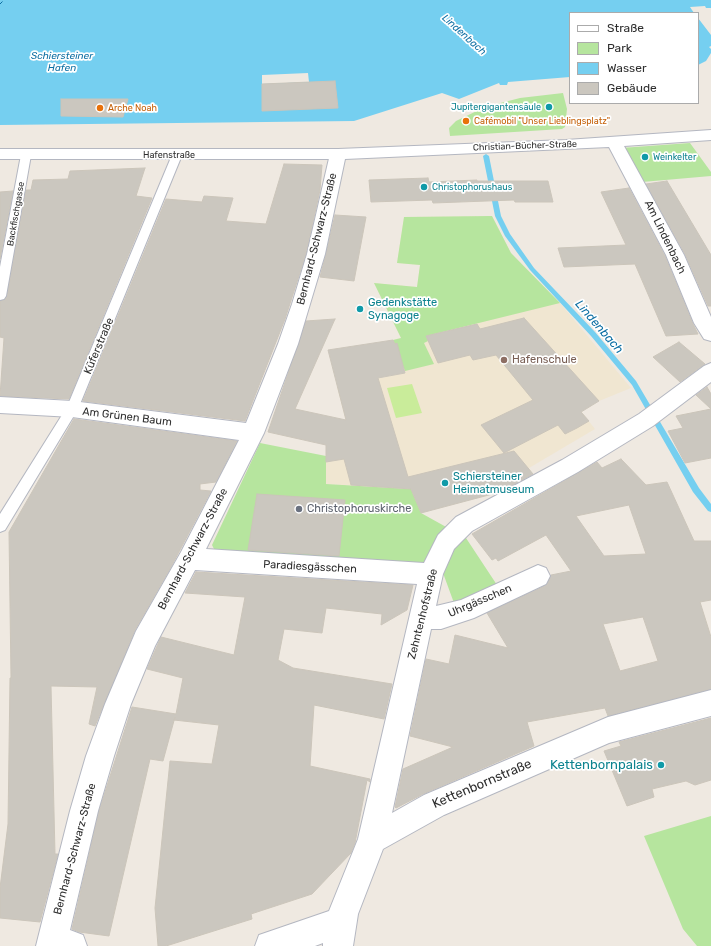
<!DOCTYPE html>
<meta charset="utf-8">
<style>
body{margin:0}
#map{position:relative;width:711px;height:946px;overflow:hidden;background:#efe9e1;font-family:Rubik,sans-serif}
canvas{display:block}
.legend{position:absolute;left:569px;top:12px;width:130px;height:92px;box-sizing:border-box;background:#fff;border:1px solid #ababab;margin:0;padding:5px 7px;list-style:none;font-size:12px;color:#2e2e2e}
.legend li{display:flex;align-items:center;gap:8px;height:20px}
.legend b{width:20px;border:1px solid #ababab}
</style>
<div id="map">
<canvas width="711" height="946"></canvas>
<ul class="legend">
<li><b style="height:5px;background:#fff"></b>Straße</li>
<li><b style="height:11px;background:#b6e59e"></b>Park</li>
<li><b style="height:11px;background:#75cff0"></b>Wasser</li>
<li><b style="height:11px;background:#cbc7bf"></b>Gebäude</li>
</ul>
</div>
<script>
const ctx = document.querySelector('canvas').getContext('2d');
ctx.lineJoin = 'round';
function fill(path, color) { ctx.fillStyle = color; ctx.fill(path, 'evenodd'); }
const toPath = rows => new Path2D(rows.map(r => 'M' + r).join(''));
function stroke(path, color, width, dash) { ctx.strokeStyle = color; ctx.lineWidth = width; ctx.lineCap = dash ? 'butt' : 'round'; ctx.setLineDash(dash || []); ctx.stroke(path); }
function drawText(font, color, halo, rows, align = 'center') {
  ctx.font = font + ' Rubik,sans-serif'; ctx.lineWidth = 3.5; ctx.setLineDash([]); ctx.textBaseline = 'middle'; ctx.strokeStyle = halo; ctx.fillStyle = color; for (const [text, x, y, turn = 0] of rows) {
    ctx.save(); ctx.translate(x, y); ctx.rotate((+turn || 0) * Math.PI / 180); ctx.textAlign = isNaN(turn) ? turn : align; if (halo) ctx.strokeText(text, 0, 0); ctx.fillText(text, 0, 0); ctx.restore();
  }
}
const education = toPath([
 [492,216,511,253,560,303,631,388,599,401,581,411,595,429,529,468,532,473,487,495,421,513,411,489,325,484,327,431,348,429,337,387,405,373,393,340,401,338,374,283,417,287,420,265,397,263,404,217]
]);
const green = toPath([
 [563,93,567,109,565,127,562,129,450,136,449,128,456,121,485,107,520,98],
 [690,143,711,172,711,176,642,182,621,148],
 [492,216,511,253,560,303,426,336,428,341,424,343,434,364,405,371,393,340,401,338,374,283,417,287,420,265,397,263,404,217],
 [260,443,326,456,326,484,411,489,421,513,466,538,497,585,454,603,443,573,216,553,212,545],
 [711,816,711,946,697,946,683,929,644,836]
]);
const pitch = toPath([
 [412,384,422,413,396,418,387,388]
]);
const water = toPath([
 [0,0,711,0,711,46,709,47,711,49,711,53,706,61,698,65,698,13,570,13,570,77,508,82,507,85,500,85,499,83,459,99,442,93,354,121,0,125]
]);
const pier = toPath([
 [705,6,706,8,711,8,711,35,698,18,698,13,694,13,690,7],
 [308,73,309,82,262,84,262,75]
]);
const stream = toPath([
 [486,154,489,156,501,216,510,234,534,268,595,332,636,381,699,488,711,504,711,512,708,511,693,492,632,385,591,336,530,270,505,236,495,216,483,156,486,154]
]);
const ferry = toPath([
 [0,4,4,0]
]);
const building = toPath([
 [335,81,338,108,262,111,262,84,335,81],
 [61,99,128,99,123,117,61,116,61,99],
 [284,164,322,165,320,190,306,254,285,319,245,421,83,401,166,199,202,202,204,196,233,198,226,221,266,224,284,164],
 [145,168,136,196,152,198,69,399,0,396,4,338,0,337,0,301,4,300,7,296,26,190,31,190,33,180,68,179,70,171,145,168],
 [428,178,429,182,477,180,477,181,548,181,553,202,515,202,514,200,433,203,432,200,371,202,369,180,428,178],
 [667,181,711,255,711,306,708,306,685,254,646,184,667,181],
 [629,188,665,256,693,324,698,334,666,336,635,264,564,267,558,248,626,245,601,192,629,188],
 [13,191,0,259,0,192,13,191],
 [335,215,366,217,354,281,320,277,326,254,335,215],
 [524,318,599,401,581,412,589,421,577,428,565,434,558,425,504,453,481,425,533,400,496,355,473,360,470,355,438,363,426,336,477,324,480,329,524,318],
 [335,319,295,409,346,420,328,350,393,340,395,344,397,343,405,373,378,378,408,477,514,451,533,474,500,492,421,513,411,489,351,485,344,459,326,462,326,445,268,432,306,321,335,319],
 [679,342,705,364,680,382,653,357,679,342],
 [707,387,711,394,711,409,696,395,707,387],
 [711,409,711,458,685,463,668,431,683,428,676,416,711,409],
 [74,419,237,441,216,482,200,484,200,490,211,491,171,567,135,630,95,726,89,724,97,687,51,686,55,854,58,854,40,922,0,918,0,888,8,824,10,678,11,678,9,532,74,419],
 [621,459,646,485,667,482,694,541,711,541,711,600,700,602,711,637,711,689,608,716,605,708,527,722,534,746,423,794,396,808,395,807,403,769,453,747,410,736,426,659,449,664,455,635,508,648,487,613,547,585,551,575,571,571,546,535,498,561,496,558,492,560,472,534,597,462,602,468,621,459],
 [629,505,646,554,604,556,576,516,629,505],
 [643,617,658,661,620,671,603,624,643,617],
 [257,494,345,500,339,556,248,550,257,494],
 [196,572,413,585,407,610,381,625,382,614,326,608,322,633,284,629,278,660,293,668,392,684,384,719,314,705,310,766,370,779,370,782,367,780,355,843,351,853,312,894,251,914,252,919,166,946,158,946,155,908,170,761,212,764,219,725,174,720,175,717,163,761,150,759,109,936,79,932,72,929,99,811,132,707,176,714,183,678,147,669,161,637,234,655,245,597,185,593,196,572],
 [711,718,711,780,695,785,686,781,652,789,654,797,627,806,604,751,621,746,619,742,711,718]
]);
const service = toPath([
 [26,152,31,155,6,296,4,299,0,300,0,267,21,155,26,152],
 [177,152,182,155,78,409,5,530,0,532,0,514,67,407,172,155,177,152]
]);
const pedestrian = toPath([
 [0,149,338,149,343,151,345,154,343,157,338,159,0,159,0,149]
]);
const minor = toPath([
 [711,130,711,140,624,146,684,255,711,317,711,341,704,339,694,323,666,255,609,147,345,159,325,254,298,344,264,433,206,549,424,563,438,535,456,517,562,460,639,414,704,366,711,363,711,382,653,426,578,472,472,531,454,549,443,574,436,606,461,600,538,565,546,568,550,576,546,584,474,618,441,629,431,629,392,813,424,795,608,717,711,690,711,716,609,743,444,815,383,849,358,914,353,946,323,946,323,943,315,946,255,946,259,935,329,911,358,839,417,584,195,570,155,646,131,704,114,756,98,811,70,930,83,935,87,946,36,946,70,811,86,756,105,704,136,631,181,552,239,440,72,417,0,413,0,397,72,401,246,423,278,344,292,304,307,254,330,154,332,150,338,149,566,140,711,130]
]);
const markers = [
 [549,107,4,"#0f9aa8"],
 [100,108,4,"#e8710a"],
 [466,121,4,"#e8710a"],
 [645,157,4,"#0f9aa8"],
 [424,187,4,"#0f9aa8"],
 [360,309,4,"#0f9aa8"],
 [504,360,4,"#8d6e63"],
 [445,483,4,"#0f9aa8"],
 [299,509,4,"#6b7280"],
 [661,765,4,"#0f9aa8"]
];
const farCulturenames = [
 ["Jupitergigantensäule",541,107,"right"],
 ["Weinkelter",653,157],
 ["Christophorushaus",432,187]
];
const farFoodnames = [
 ["Arche Noah",108,108],
 ["Cafémobil \"Unser Lieblingsplatz\"",474,121]
];
const farStreetnames = [
 ["Christian-Bücher-Straße",525,146,-2],
 ["Hafenstraße",169,155],
 ["Backfischgasse",16,214,-80]
];
const farWaternames = [
 ["Lindenbach",464,35,42],
 ["Schiersteiner",62,56],
 ["Hafen",62,68]
];
const streetNames = [
 ["Am Lindenbach",665,237,64],
 ["Bernhard-Schwarz-Straße",317,239,-76],
 ["Küferstraße",99,346,-67],
 ["Am Grünen Baum",127,417,7],
 ["Bernhard-Schwarz-Straße",193,549,-62],
 ["Paradiesgässchen",310,567,3],
 ["Uhrgässchen",480,601,-23],
 ["Zehntenhofstraße",423,614,-76],
 ["Bernhard-Schwarz-Straße",75,849,-75]
];
const cultureNames = [
 ["Gedenkstätte",368,303],
 ["Synagoge",368,316],
 ["Schiersteiner",453,477],
 ["Heimatmuseum",453,490]
];
const educationNames = [
 ["Hafenschule",512,360]
];
const worshipNames = [
 ["Christophoruskirche",307,509]
];
const waterNames = [
 ["Lindenbach",599,327,49]
];
const nearCulturenames = [
 ["Kettenbornpalais",653,765]
];
const nearStreetnames = [
 ["Kettenbornstraße",482,784,-23]
];
fill(education, '#f0e6d1');
fill(green, '#b6e59e');
fill(pitch, '#c9ec9a');
fill(water, '#75cff0');
fill(pier, '#efe9e1');
fill(stream, '#75cff0');
stroke(ferry, '#0d6fa3', 1, [3.5, 3]);
fill(building, '#cbc7bf');
stroke(building, '#cbc5ba', 1);
stroke(service, '#b4b7c1', 2);
stroke(pedestrian, '#b4b7c1', 2);
stroke(minor, '#b4b7c1', 2);
fill(service, '#fff');
fill(pedestrian, '#fff');
fill(minor, '#fff');
for (const [x, y, r, color] of markers) { const dot = new Path2D(); dot.arc(x, y, r, 0, 2 * Math.PI); ctx.fillStyle = color; ctx.fill(dot); stroke(dot, '#fff', 1.5); }
drawText('9px', '#0d838f', '#fff', farCulturenames, 'left');
drawText('9px', '#c56008', '#fff', farFoodnames, 'left');
drawText('9px', '#2e2e2e', '#fff', farStreetnames);
drawText('italic 10px', '#0d6fa3', '#fff', farWaternames);
drawText('11px', '#2e2e2e', '#fff', streetNames);
drawText('11px', '#0d838f', '#fff', cultureNames, 'left');
drawText('11px', '#785e54', '#fff', educationNames, 'left');
drawText('11px', '#5b616d', '#fff', worshipNames, 'left');
drawText('italic 12px', '#0d6fa3', '#fff', waterNames);
drawText('13px', '#0d838f', '#fff', nearCulturenames, 'right');
drawText('13px', '#2e2e2e', '#fff', nearStreetnames);
</script>
